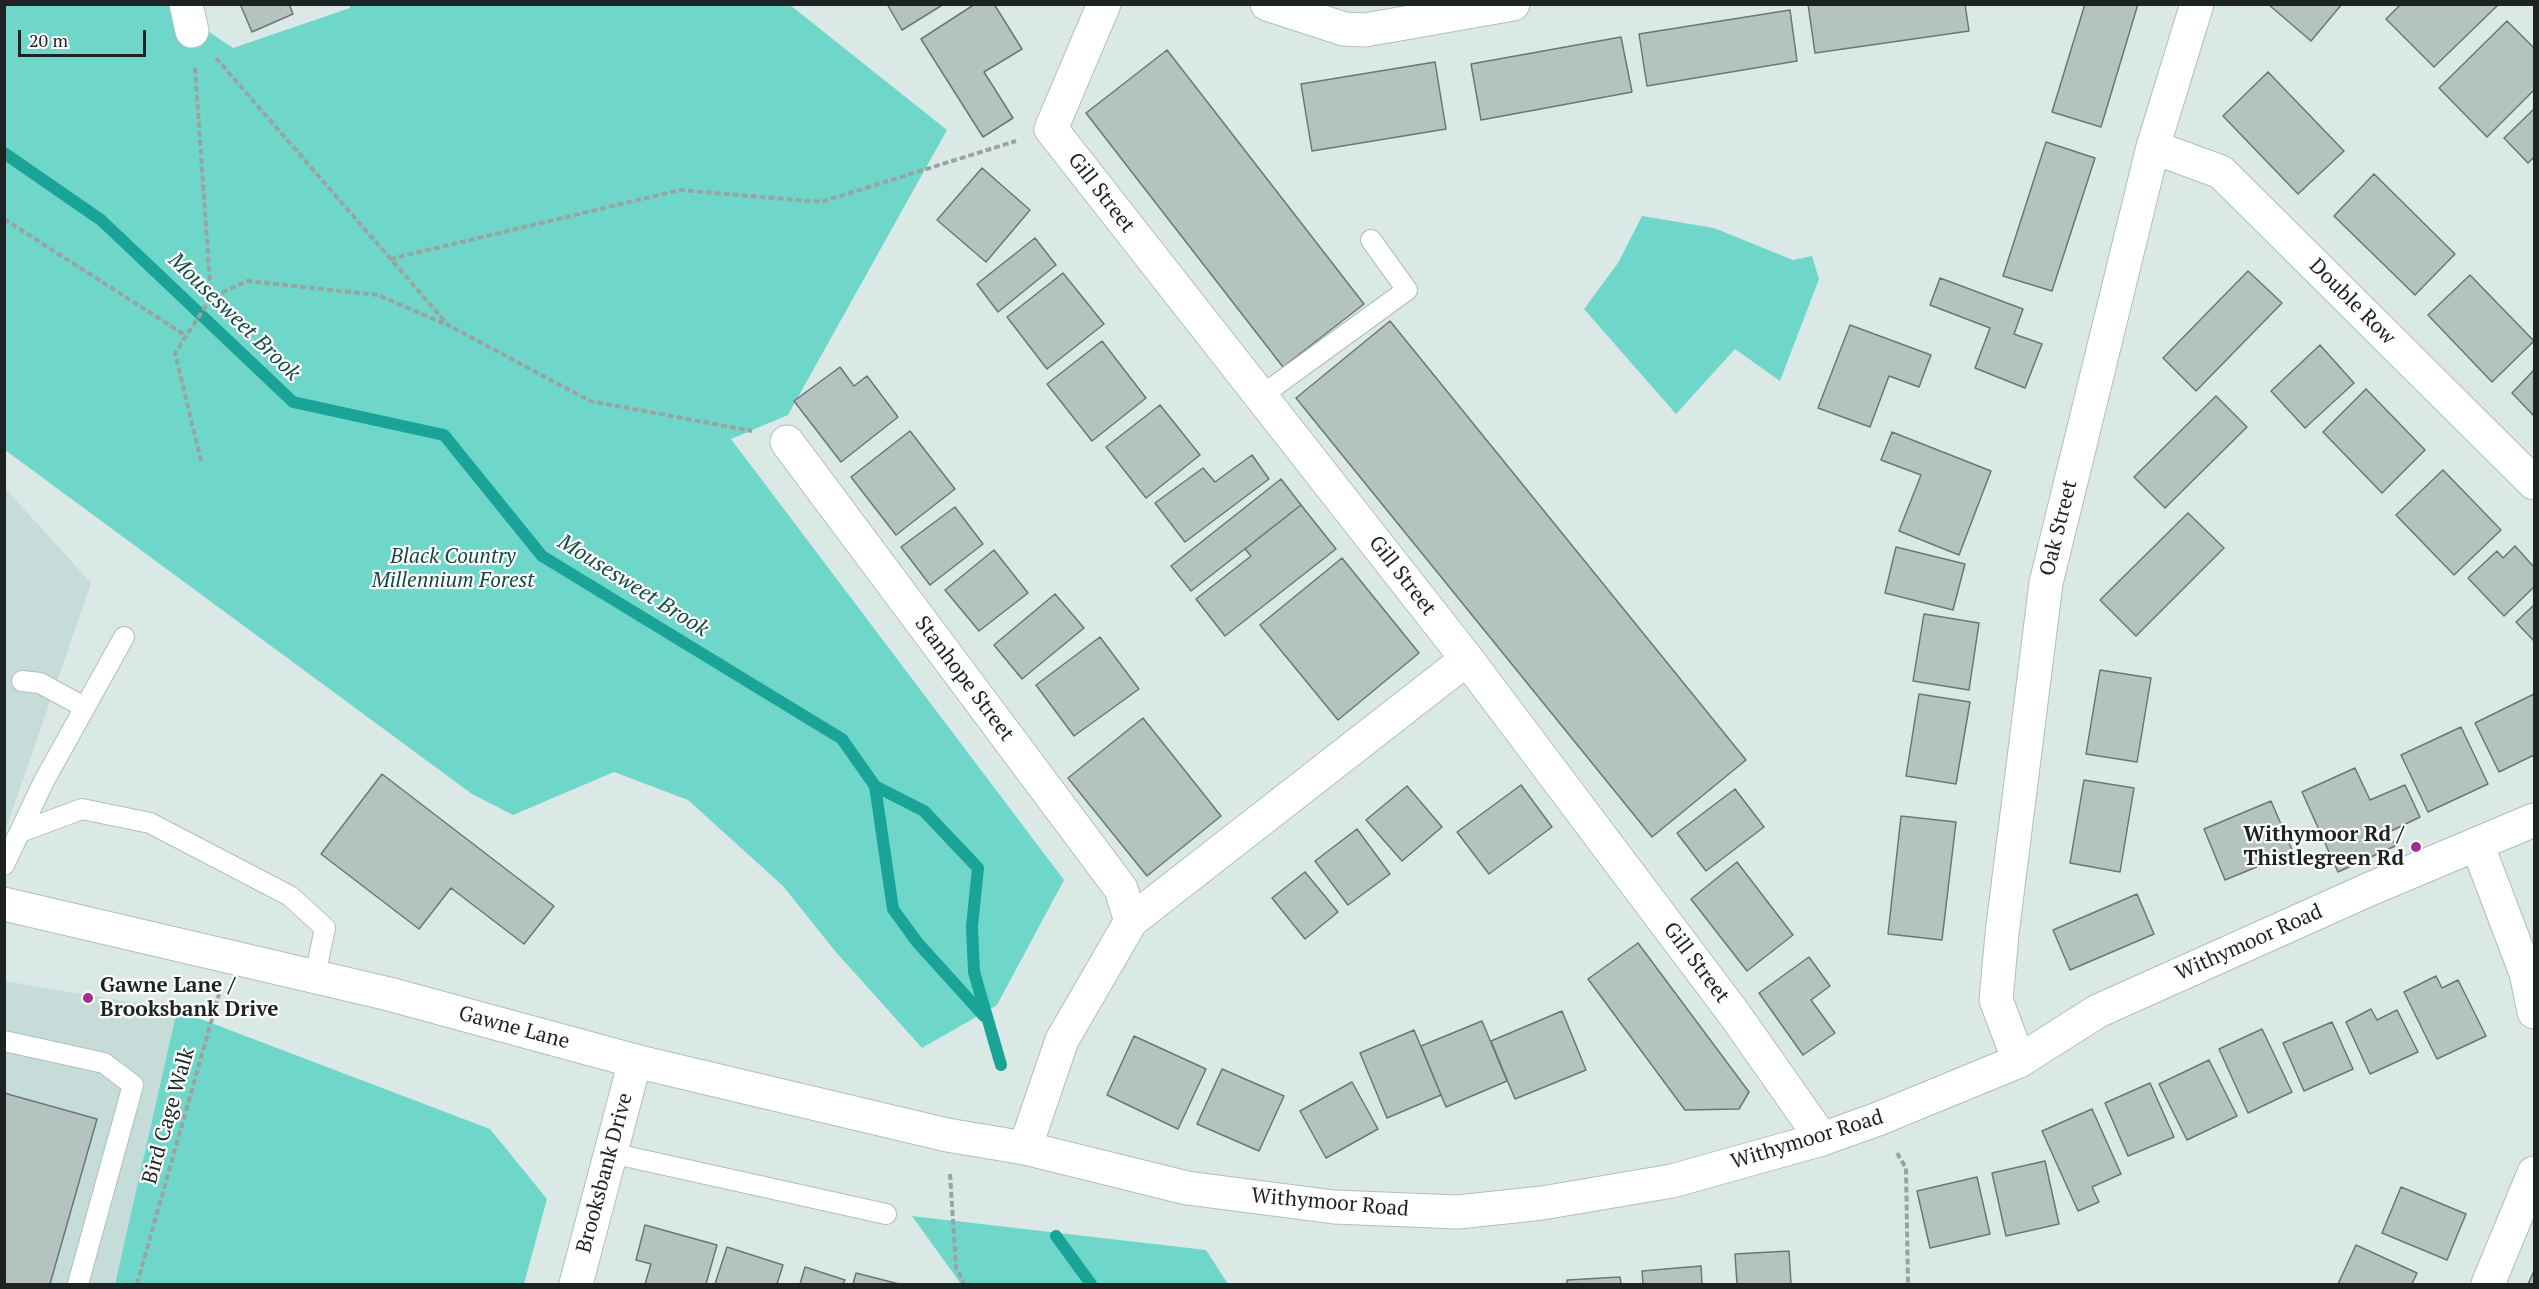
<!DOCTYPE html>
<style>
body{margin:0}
#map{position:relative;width:2539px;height:1289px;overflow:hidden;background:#dae9e6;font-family:"PT Serif",serif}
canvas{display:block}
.frame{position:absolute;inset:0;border:6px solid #1d2322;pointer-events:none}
.scale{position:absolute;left:18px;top:30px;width:128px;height:27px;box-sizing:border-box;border:3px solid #1d2322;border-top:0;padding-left:8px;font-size:18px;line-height:21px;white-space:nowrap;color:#1d2322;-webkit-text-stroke:4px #fff;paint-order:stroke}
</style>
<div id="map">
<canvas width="2539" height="1289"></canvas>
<div class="frame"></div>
<div class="scale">20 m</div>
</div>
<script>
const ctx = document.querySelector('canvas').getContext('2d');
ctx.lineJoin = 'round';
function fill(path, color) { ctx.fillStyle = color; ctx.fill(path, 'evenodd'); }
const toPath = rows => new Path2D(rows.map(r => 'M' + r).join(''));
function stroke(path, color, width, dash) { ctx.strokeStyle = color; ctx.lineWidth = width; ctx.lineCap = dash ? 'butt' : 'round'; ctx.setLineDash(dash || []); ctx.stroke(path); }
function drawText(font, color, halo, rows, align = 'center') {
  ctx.font = font + ' "PT Serif",serif'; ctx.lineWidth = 4.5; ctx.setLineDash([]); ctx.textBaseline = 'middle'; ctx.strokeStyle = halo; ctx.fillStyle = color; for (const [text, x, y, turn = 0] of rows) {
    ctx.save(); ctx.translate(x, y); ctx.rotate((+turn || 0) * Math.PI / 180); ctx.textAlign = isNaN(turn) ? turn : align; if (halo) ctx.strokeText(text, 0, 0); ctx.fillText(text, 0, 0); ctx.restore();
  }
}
const built = toPath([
 [5,488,91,583,5,832],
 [4,981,177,1010,115,1284,5,1284]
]);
const green = toPath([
 [4,5,170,5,233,48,350,8,350,5,790,5,947,130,788,415,731,439,1064,880,997,1005,922,1048,835,951,783,886,688,800,614,772,513,815,472,794,5,450],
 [1642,216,1714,228,1793,260,1812,256,1819,279,1780,381,1735,349,1676,414,1584,309,1618,263],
 [177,1010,490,1129,547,1199,524,1284,115,1284],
 [912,1216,1206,1250,1228,1284,961,1284]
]);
const stream = toPath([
 [4,153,101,220,293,402,444,435,542,556,842,739,875,786,924,811,978,868,972,926,974,972,1001,1065],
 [875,786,893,909,917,942,984,1016],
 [1056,1236,1091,1284]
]);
const building = toPath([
 [240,4,289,4,293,14,252,32,240,4],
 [887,4,944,4,902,30,887,4],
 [975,4,994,4,1022,49,984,72,1013,118,983,137,921,39,975,4],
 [1808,4,1965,4,1969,31,1815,53,1808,4],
 [2085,4,2138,4,2101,127,2052,112,2085,4],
 [2268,4,2342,4,2311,41,2268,4],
 [2401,4,2498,4,2498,5,2434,67,2386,19,2401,4],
 [1790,10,1797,61,1647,86,1639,34,1790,10],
 [2507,21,2534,48,2534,90,2487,137,2439,88,2507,21],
 [1621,37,1632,92,1481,120,1471,64,1621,37],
 [1167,50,1364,304,1283,367,1086,113,1167,50],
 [1435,62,1446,129,1312,151,1301,84,1435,62],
 [2268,72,2344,151,2298,194,2223,116,2268,72],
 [2534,109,2534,157,2528,163,2504,138,2534,109],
 [2046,142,2095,158,2052,291,2003,276,2046,142],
 [982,168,1030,210,986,262,937,220,982,168],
 [2374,174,2455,254,2415,295,2334,216,2374,174],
 [1035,238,1056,265,998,312,977,284,1035,238],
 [2248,271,2282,303,2196,391,2163,358,2248,271],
 [1063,273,1104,324,1047,369,1007,317,1063,273],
 [2470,275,2534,341,2492,382,2428,315,2470,275],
 [1940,278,2023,309,2014,334,2042,344,2025,388,1975,368,1990,328,1930,305,1940,278],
 [1390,321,1746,760,1652,837,1296,398,1390,321],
 [1850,325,1931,355,1919,387,1889,376,1870,427,1818,408,1850,325],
 [1102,341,1146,398,1092,441,1047,384,1102,341],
 [2320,345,2354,383,2305,428,2271,391,2320,345],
 [840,367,854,386,867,376,898,417,841,462,794,401,840,367],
 [2534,370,2534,416,2512,393,2534,370],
 [2366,389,2425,450,2382,493,2323,432,2366,389],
 [2216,396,2247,427,2165,508,2134,477,2216,396],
 [1160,405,1200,455,1146,498,1106,447,1160,405],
 [910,431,955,489,896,535,851,477,910,431],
 [1892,432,1991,471,1959,555,1899,531,1921,475,1881,460,1892,432],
 [1252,455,1269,479,1185,542,1155,503,1203,468,1215,482,1252,455],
 [2443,470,2501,530,2454,575,2396,515,2443,470],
 [1281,479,1301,505,1191,591,1171,566,1281,479],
 [1301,505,1336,549,1225,636,1196,599,1251,556,1245,549,1301,505],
 [955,507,983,544,930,585,901,547,955,507],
 [2188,513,2224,548,2136,636,2100,600,2188,513],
 [2515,546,2534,567,2534,587,2504,616,2468,578,2497,551,2503,558,2515,546],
 [1896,547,1965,564,1953,610,1885,593,1896,547],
 [994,550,1028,593,979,631,945,590,994,550],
 [1342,558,1419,653,1338,720,1260,625,1342,558],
 [1055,594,1084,628,1022,679,994,645,1055,594],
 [2534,605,2534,641,2516,622,2534,605],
 [1924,614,1979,623,1969,690,1913,681,1924,614],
 [1100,637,1139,689,1074,736,1036,685,1100,637],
 [2100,670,2151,678,2137,762,2086,754,2100,670],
 [1919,694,1970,702,1956,784,1906,776,1919,694],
 [2534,694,2534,755,2499,772,2475,723,2534,694],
 [1143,718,1221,816,1147,876,1068,778,1143,718],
 [2461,727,2488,784,2428,812,2401,755,2461,727],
 [2355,768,2370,800,2405,785,2420,817,2389,832,2395,846,2338,872,2302,792,2355,768],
 [382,774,554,906,524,944,451,888,419,929,321,854,382,774],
 [2084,780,2134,788,2120,872,2070,863,2084,780],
 [1521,785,1552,827,1489,874,1457,832,1521,785],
 [1407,786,1442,827,1402,861,1366,820,1407,786],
 [1735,789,1764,827,1706,871,1677,833,1735,789],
 [2271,801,2293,852,2225,880,2204,829,2271,801],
 [1901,816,1956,822,1942,940,1888,934,1901,816],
 [1357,829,1390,874,1348,905,1315,861,1357,829],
 [1737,862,1793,935,1747,971,1691,899,1737,862],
 [1305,872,1338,912,1305,939,1272,898,1305,872],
 [2137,894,2154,934,2070,970,2053,930,2137,894],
 [1638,943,1749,1092,1739,1109,1685,1110,1588,979,1638,943],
 [1809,957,1830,986,1811,1000,1835,1033,1803,1055,1759,993,1809,957],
 [2436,976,2442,988,2458,980,2486,1036,2437,1059,2404,992,2436,976],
 [2371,1009,2377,1020,2397,1010,2418,1052,2370,1074,2346,1022,2371,1009],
 [1562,1011,1586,1070,1515,1099,1491,1041,1562,1011],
 [1482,1021,1507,1081,1446,1107,1421,1046,1482,1021],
 [2332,1022,2353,1069,2304,1091,2283,1043,2332,1022],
 [2262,1029,2292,1092,2248,1113,2219,1049,2262,1029],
 [1414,1030,1441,1095,1387,1118,1360,1053,1414,1030],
 [1134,1036,1206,1069,1178,1129,1107,1095,1134,1036],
 [2209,1060,2237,1116,2187,1140,2159,1084,2209,1060],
 [1222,1069,1284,1096,1259,1151,1197,1124,1222,1069],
 [1352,1082,1378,1129,1326,1158,1300,1111,1352,1082],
 [2150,1083,2174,1137,2128,1156,2105,1103,2150,1083],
 [4,1093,97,1119,50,1284,4,1284,4,1093],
 [2092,1109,2121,1174,2092,1187,2099,1202,2078,1211,2042,1131,2092,1109],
 [2045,1161,2059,1224,2006,1236,1992,1173,2045,1161],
 [1977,1177,1990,1234,1930,1248,1917,1191,1977,1177],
 [2401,1187,2466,1214,2447,1260,2382,1233,2401,1187],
 [645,1225,717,1245,706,1284,645,1284,651,1264,636,1260,645,1225],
 [2356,1245,2417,1273,2412,1284,2338,1284,2356,1245],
 [727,1247,783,1265,777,1284,715,1284,727,1247],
 [1789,1251,1791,1284,1737,1284,1735,1254,1789,1251],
 [1701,1266,1702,1284,1643,1284,1642,1271,1701,1266],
 [805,1267,845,1280,843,1284,800,1284,805,1267],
 [2534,1271,2534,1284,2528,1284,2534,1271],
 [856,1273,899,1284,853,1284,856,1273],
 [1620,1277,1621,1284,1567,1284,1567,1280,1620,1277]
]);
const path = toPath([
 [216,58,448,325,590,401,752,431],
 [195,68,211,298],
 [4,219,185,335],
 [390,259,680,190,821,202,1016,141],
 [201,461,175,353,211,298,247,281,378,295,445,324],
 [1897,1153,1906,1168,1908,1284],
 [950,1174,956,1267,964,1284],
 [137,1284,219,994]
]);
const lane = toPath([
 [1261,396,1407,290,1371,240],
 [22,681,40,683,84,707],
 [20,832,82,809,150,823,290,896,325,928,315,976],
 [4,865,44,781,124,637],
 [4,1041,104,1063,133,1085,78,1284],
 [611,1153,886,1214]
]);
const street = toPath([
 [186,4,192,31],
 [1104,4,1051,129,1467,659,1735,1015,1822,1139],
 [1267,4,1344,29,1365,30,1513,4],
 [2153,147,2221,172,2534,483],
 [787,442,1121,889,1131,921],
 [2477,844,2526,973,2534,1012],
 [2019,1061,1996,1000,2002,934,2046,583,2153,147,2197,4],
 [1025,1148,1062,1040,1131,921,1467,659],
 [576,1284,635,1061],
 [2488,1284,2534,1173]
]);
const secondary = toPath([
 [4,904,389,994,635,1061,947,1135,1025,1148,1187,1188,1334,1207,1458,1212,1542,1203,1672,1181,1822,1139,1878,1119,2019,1061,2098,1011,2370,889,2534,820]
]);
const markers = [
 [2416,847,6,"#9e2f8d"],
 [88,998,6,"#9e2f8d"]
];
const streetNames = [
 ["Gill Street",1101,193,52],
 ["Double Row",2352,302,45],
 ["Oak Street",2059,528,-76],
 ["Gill Street",1402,576,52],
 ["Stanhope Street",964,679,53],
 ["Withymoor Road",2249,943,-24],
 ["Gill Street",1696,963,53],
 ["Gawne Lane",514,1028,15],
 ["Bird Cage Walk",169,1116,-74],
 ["Withymoor Road",1807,1140,-17],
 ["Brooksbank Drive",605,1173,-75],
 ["Withymoor Road",1330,1203,5]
];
const parkNames = [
 ["Black Country",453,557],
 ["Millennium Forest",453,581]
];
const poiNames = [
 ["Withymoor Rd /",2404,835],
 ["Thistlegreen Rd",2404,859],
 ["Gawne Lane /",100,986,"left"],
 ["Brooksbank Drive",100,1010,"left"]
];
const waterNames = [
 ["Mousesweet Brook",234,317,44],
 ["Mousesweet Brook",633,586,32]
];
fill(built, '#c5dcd8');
fill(green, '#6fd7ca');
stroke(stream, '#1aa498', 12);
fill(building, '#b4c2c0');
stroke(building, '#6a7775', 1.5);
stroke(lane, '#b0bebc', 22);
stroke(street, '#b0bebc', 35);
stroke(secondary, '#b0bebc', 35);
stroke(path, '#99a4a2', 4, [6, 3]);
stroke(lane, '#fff', 20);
stroke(street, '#fff', 33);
stroke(secondary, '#fff', 33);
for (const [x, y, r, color] of markers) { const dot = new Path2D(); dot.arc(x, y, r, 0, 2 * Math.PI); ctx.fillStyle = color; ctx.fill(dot); stroke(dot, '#fff', 2); }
drawText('21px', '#1d2322', '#fff', streetNames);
drawText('italic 21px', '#134843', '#fff', parkNames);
drawText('bold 21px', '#1d2322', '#fff', poiNames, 'right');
drawText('italic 22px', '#184d47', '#fff', waterNames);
</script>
